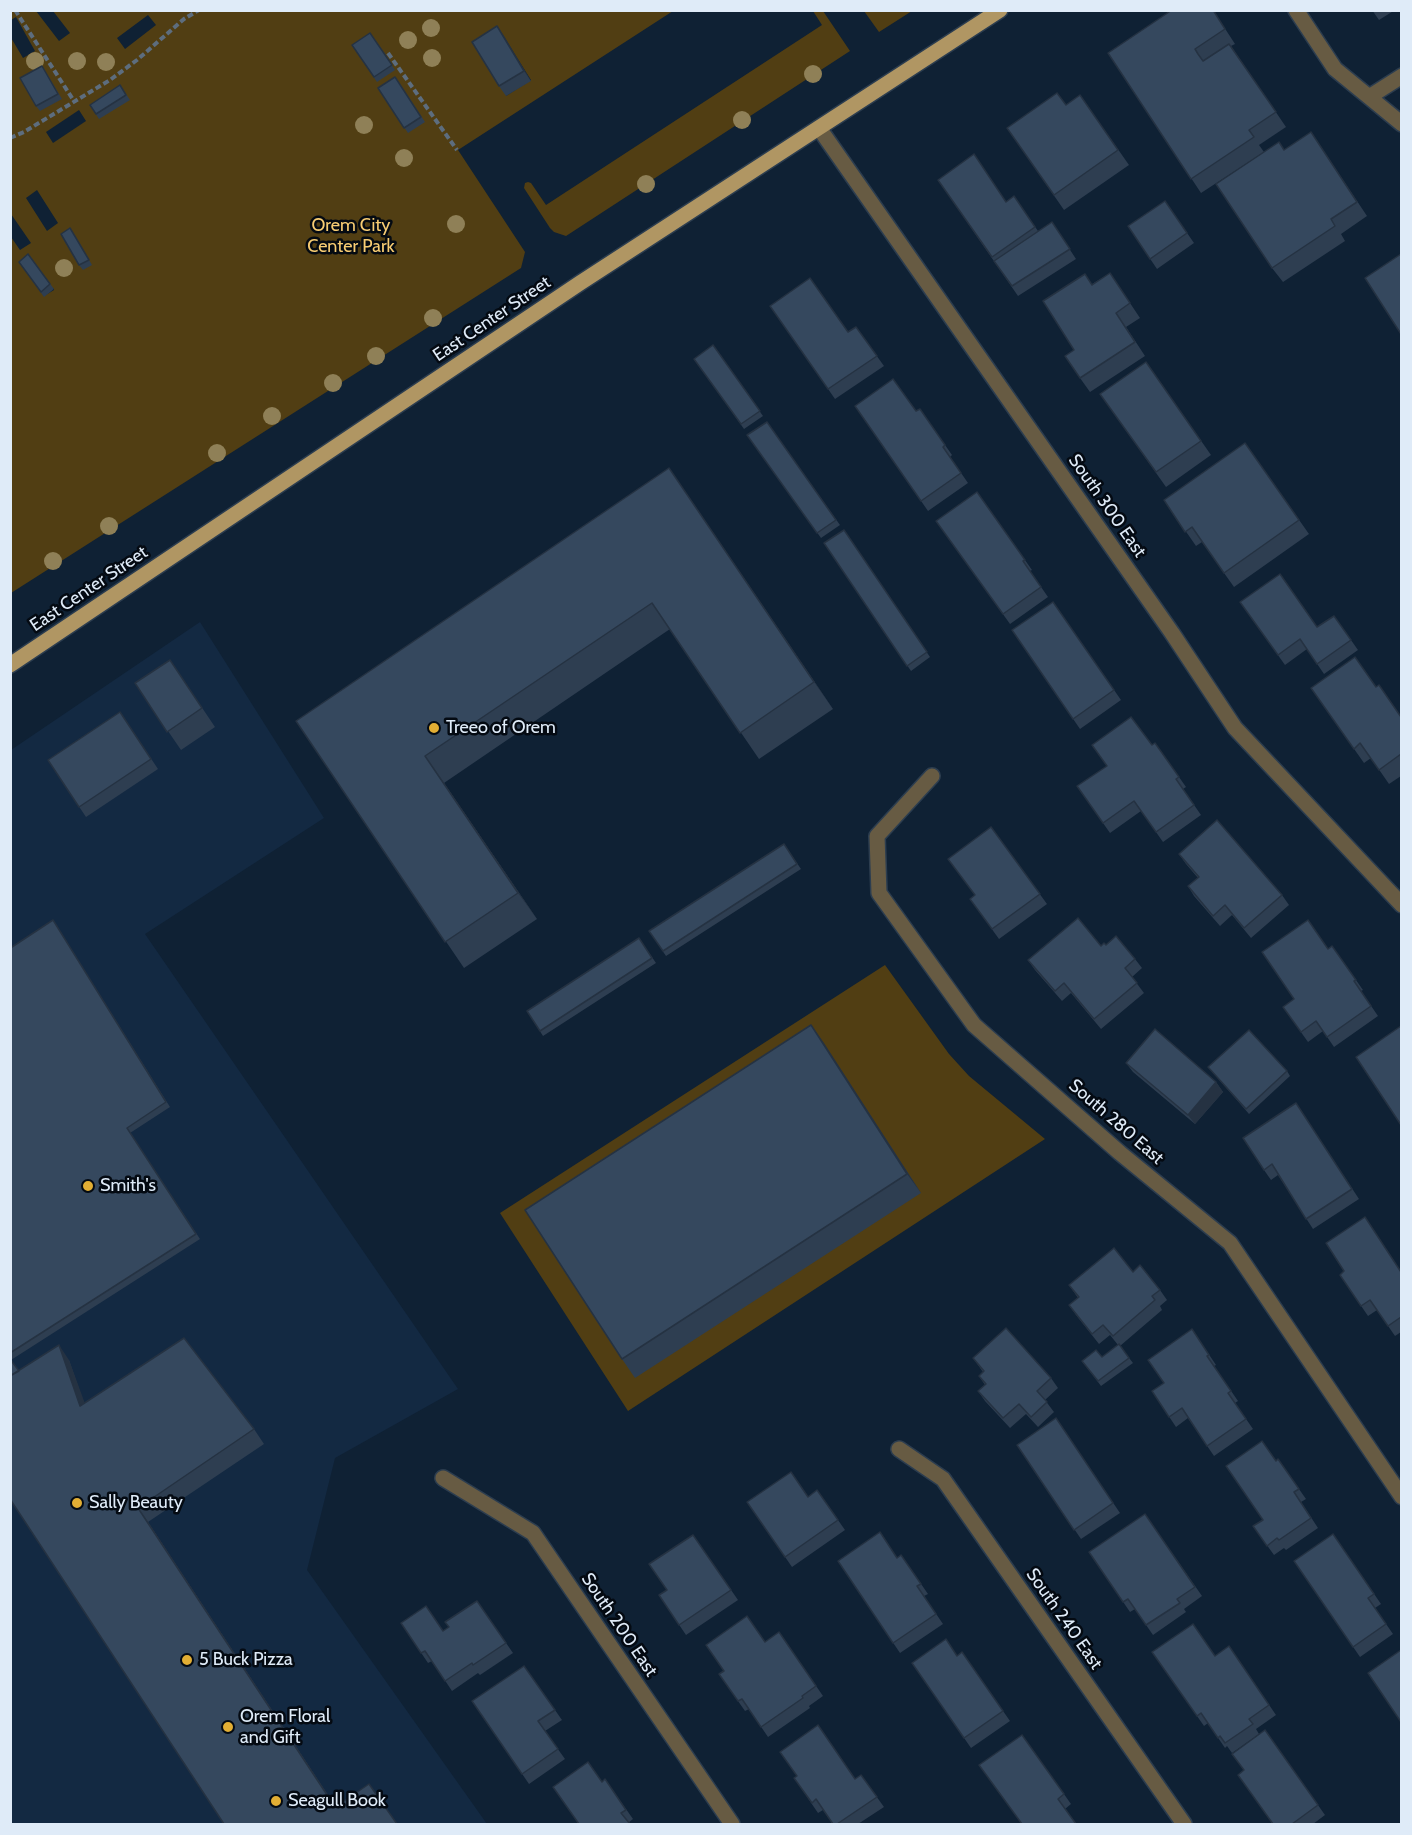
<!DOCTYPE html>
<style>
body{margin:0}
#map{position:relative;width:1412px;height:1835px;overflow:hidden;background:#0f2134;font-family:Cabin,sans-serif}
canvas{display:block}
.frame{position:absolute;inset:0;border:12px solid #dfebf8;pointer-events:none}
</style>
<div id="map">
<canvas width="1412" height="1835"></canvas>
<div class="frame"></div>
</div>
<script>
const ctx = document.querySelector('canvas').getContext('2d');
ctx.lineJoin = 'round';
function fill(path, color) { ctx.fillStyle = color; ctx.fill(path, 'evenodd'); }
const toPath = rows => new Path2D(rows.map(r => 'M' + r).join(''));
function stroke(path, color, width, dash) { ctx.strokeStyle = color; ctx.lineWidth = width; ctx.lineCap = dash ? 'butt' : 'round'; ctx.setLineDash(dash || []); ctx.stroke(path); }
function drawText(font, color, halo, rows, align = 'center') {
  ctx.font = font + ' Cabin,sans-serif'; ctx.lineWidth = 5; ctx.setLineDash([]); ctx.textBaseline = 'middle'; ctx.strokeStyle = halo; ctx.fillStyle = color; for (const [text, x, y, turn = 0] of rows) {
    ctx.save(); ctx.translate(x, y); ctx.rotate((+turn || 0) * Math.PI / 180); ctx.textAlign = isNaN(turn) ? turn : align; if (halo) ctx.strokeText(text, 0, 0); ctx.fillText(text, 0, 0); ctx.restore();
  }
}
const built = toPath([
 [200,622,324,818,145,934,458,1389,335,1458,307,1570,487,1824,11,1824,11,750]
]);
const green = toPath([
 [11,10,36,11,59,41,70,33,53,11,673,11,458,150,525,252,521,268,11,593,11,237,20,250,31,243,11,214,10,36,23,58,35,51,16,17,11,20],
 [148,15,156,25,125,49,117,38],
 [504,37,531,80,506,96],
 [79,110,86,121,53,143,46,132],
 [37,190,58,223,47,231,26,198],
 [23,266,54,289,54,290,44,296],
 [813,11,823,11,850,51,566,236,554,232,550,228,524,188,525,183,528,182,531,183,546,205,822,25],
 [864,11,912,11,879,32],
 [885,965,949,1054,969,1076,1045,1139,628,1411,500,1213]
]);
const path = toPath([
 [15,10,74,101],
 [388,53,457,150],
 [10,138,24,132,110,80,137,60,184,19,199,10]
]);
const minor = toPath([
 [1296,10,1335,69,1402,124],
 [1369,97,1402,76],
 [819,128,1172,633,1235,728,1402,905],
 [932,776,877,836,879,893,974,1025,1120,1153,1230,1243,1402,1497],
 [899,1449,943,1479,1184,1824],
 [443,1478,533,1533,732,1824]
]);
const primary = toPath([
 [10,665,580,283,1000,10]
]);
const trees = [
 [431,28],
 [408,40],
 [432,58],
 [35,61],
 [77,61],
 [106,62],
 [813,74],
 [742,120],
 [364,125],
 [404,158],
 [646,184],
 [456,224],
 [64,268],
 [433,318],
 [376,356],
 [333,383],
 [272,416],
 [217,453],
 [109,526],
 [53,561]
];
const wall = toPath([
 [1213,10,1235,44,1231,46,1286,127,1259,145,1264,152,1201,193,1108,53],
 [1372,10,1395,10,1379,20],
 [497,26,531,81,506,96,499,86],
 [370,33,395,70,377,82,352,45],
 [45,71,62,99,40,111,36,106],
 [395,77,425,122,408,133,378,88],
 [120,85,130,100,99,119,90,105],
 [1080,95,1129,165,1064,210,1007,128,1066,105],
 [1311,132,1367,216,1341,234,1345,241,1283,282,1272,268,1284,150],
 [938,180,1007,202,1014,196,1038,231,1052,222,1076,259,1018,296],
 [1165,201,1194,243,1157,269,1128,226],
 [70,228,92,265,83,270,79,265],
 [28,254,54,289,44,297,19,262],
 [1110,273,1140,318,1126,327,1145,356,1090,392,1080,378,1074,350,1092,284],
 [770,306,848,332,856,327,884,366,835,399],
 [713,345,763,416,744,429,694,359],
 [1146,362,1211,455,1166,487,1100,394],
 [855,406,916,411,920,409,952,455,950,457,968,483,928,511],
 [767,422,840,525,821,538,747,435],
 [1245,443,1309,534,1234,587,1202,542,1196,546,1164,500],
 [669,468,833,709,759,759,670,629,444,783,537,919,464,968,296,721],
 [977,492,1032,570,1030,571,1048,597,1010,624,936,521],
 [844,530,930,657,911,671,824,543],
 [1053,602,1121,700,1080,729,1012,630],
 [1240,602,1317,627,1334,616,1358,650,1324,674,1307,649,1285,665],
 [170,660,215,727,181,750,135,683],
 [1376,687,1401,717,1401,776,1389,784,1371,758,1364,763,1311,688],
 [120,712,158,769,86,817,48,760],
 [1152,745,1179,777,1186,787,1183,789,1201,815,1163,842,1141,811,1110,833,1077,786],
 [991,827,1047,904,999,939,970,899,975,896],
 [784,844,801,869,666,956,649,931],
 [1179,854,1282,895,1289,905,1251,938,1232,915,1220,926,1194,896,1188,886,1198,878,1186,864],
 [56,925,170,1107,130,1133,200,1239,11,1360,19,1371,69,1360,84,1403,254,1429,264,1444,148,1522,336,1807,397,1824,224,1824,10,1499,10,945,12,947],
 [639,938,656,963,543,1036,527,1011],
 [1106,945,1135,959,1142,968,1132,977,1144,993,1101,1029,1071,993,1062,1001,1035,970,1028,960],
 [1332,946,1363,990,1361,991,1378,1016,1334,1047,1323,1031,1308,1042,1283,1007,1294,999,1328,949],
 [811,1025,921,1193,635,1378,622,1359],
 [1126,1063,1216,1082,1223,1092,1195,1124,1133,1072],
 [1208,1067,1287,1071,1290,1076,1249,1114],
 [1296,1103,1359,1199,1313,1229,1278,1175,1271,1180,1264,1170],
 [1401,1271,1401,1332,1395,1336,1377,1310,1368,1316,1340,1275],
 [1133,1272,1160,1290,1167,1300,1160,1306,1162,1310,1120,1346,1133,1363,1101,1386,1082,1361,1102,1357,1118,1345,1110,1335,1099,1344,1076,1315,1069,1305,1078,1298,1069,1285],
 [1192,1329,1216,1365,1214,1366,1238,1401,1235,1403,1253,1429,1214,1456,1188,1418,1176,1427,1152,1391,1164,1383],
 [973,1358,1051,1378,1058,1388,1045,1400,1054,1412,1038,1427,1026,1414,1010,1428,985,1401,978,1391,985,1385,979,1376,983,1372],
 [1056,1418,1120,1513,1081,1539,1017,1445],
 [1278,1459,1306,1499,1301,1502,1318,1528,1286,1550,1284,1548,1274,1555,1253,1526,1263,1520,1276,1461],
 [817,1490,845,1530,792,1567,747,1502,808,1497],
 [1145,1514,1202,1596,1184,1609,1186,1612,1153,1635,1135,1609,1130,1612,1089,1552],
 [1333,1534,1381,1604,1375,1608,1393,1634,1360,1657,1294,1561],
 [693,1535,738,1600,686,1635,659,1595,667,1590],
 [898,1558,908,1565,928,1594,924,1596,943,1624,900,1653,838,1561],
 [477,1601,513,1653,480,1675,478,1673,452,1691,432,1661,428,1663,401,1623,443,1631,449,1627],
 [779,1632,823,1696,809,1706,810,1708,768,1737,749,1709,745,1711,719,1674],
 [1229,1646,1276,1715,1256,1729,1259,1734,1232,1753,1227,1746,1225,1748,1208,1723,1204,1726,1152,1652,1215,1656],
 [962,1652,1010,1721,971,1748,912,1663,958,1656],
 [524,1666,562,1720,545,1731,565,1759,529,1784,472,1701],
 [1265,1730,1325,1815,1313,1824,1273,1824,1244,1770],
 [1022,1735,1071,1804,1065,1809,1021,1824],
 [861,1775,884,1807,858,1824,833,1824,823,1810,818,1813,794,1778,855,1779],
 [605,1779,633,1819,628,1823,579,1824,602,1782]
]);
const shadedWall = toPath([
 [497,26,504,36,531,81,524,71],
 [669,468,687,494,833,709,814,682],
 [425,756,444,783,537,919,518,893],
 [811,1025,824,1043,921,1193,907,1174],
 [1216,1082,1223,1092,1195,1124,1188,1115],
 [59,1345,69,1360,91,1420,80,1406],
 [138,1508,148,1522,345,1821,335,1807]
]);
const building = toPath([
 [1172,10,1213,10,1225,29,1195,49,1198,54,1203,61,1229,44,1276,112,1249,130,1254,137,1191,179,1108,53,1172,10],
 [497,26,524,71,499,86,472,42,497,26],
 [370,33,392,65,374,77,352,45,370,33],
 [42,66,58,94,36,106,20,78,42,66],
 [395,77,421,117,404,128,378,88,395,77],
 [120,85,126,95,96,114,90,105,120,85],
 [1057,93,1066,105,1080,95,1118,150,1054,195,1007,128,1057,93],
 [1311,132,1357,202,1331,219,1335,226,1272,268,1216,184,1279,142,1284,150,1311,132],
 [974,154,1006,202,1014,196,1035,227,992,257,938,180,974,154],
 [1165,201,1187,233,1150,259,1128,226,1165,201],
 [1052,222,1070,249,1012,286,994,261,1052,222],
 [70,228,89,260,79,265,61,234,70,228],
 [28,254,50,284,41,292,19,262,28,254],
 [1401,254,1401,334,1365,278,1401,254],
 [1110,273,1130,303,1116,313,1135,342,1080,378,1065,356,1074,350,1043,301,1085,274,1092,285,1110,273],
 [810,278,848,332,856,327,877,356,828,389,770,306,810,278],
 [713,345,760,411,741,424,694,359,713,345],
 [1146,362,1201,441,1156,472,1100,394,1146,362],
 [893,379,916,411,920,409,945,445,943,447,961,473,921,501,855,406,893,379],
 [767,422,836,520,817,533,747,435,767,422],
 [1245,443,1299,520,1224,573,1192,527,1185,532,1164,500,1245,443],
 [669,468,814,682,740,733,652,603,425,756,518,893,445,942,296,721,669,468],
 [977,492,1025,560,1023,561,1041,587,1003,614,936,521,977,492],
 [844,530,927,652,907,666,824,543,844,530],
 [1280,574,1317,627,1334,616,1351,640,1317,664,1300,639,1278,655,1240,602,1280,574],
 [1053,602,1114,690,1073,719,1012,630,1053,602],
 [1355,657,1376,687,1379,685,1401,717,1401,754,1379,770,1360,743,1354,749,1311,688,1355,657],
 [170,660,202,708,167,732,135,683,170,660],
 [120,712,151,759,79,807,48,760,120,712],
 [1131,717,1152,745,1155,743,1179,777,1176,779,1194,805,1156,832,1134,801,1103,823,1077,786,1107,766,1092,745,1131,717],
 [1217,820,1282,895,1244,928,1225,905,1213,916,1188,886,1199,877,1179,854,1217,820],
 [991,827,1040,894,992,929,970,899,975,895,948,859,991,827],
 [784,844,797,864,663,951,649,931,784,844],
 [1078,918,1101,946,1104,943,1106,945,1116,936,1135,959,1125,968,1137,983,1094,1019,1064,983,1055,991,1028,960,1078,918],
 [53,920,166,1102,127,1128,196,1234,10,1353,10,945,12,947,53,920],
 [1308,920,1328,949,1332,946,1356,980,1354,981,1371,1006,1327,1037,1316,1021,1301,1032,1283,1007,1294,999,1262,952,1308,920],
 [639,938,652,958,540,1031,527,1011,639,938],
 [811,1025,907,1174,622,1359,525,1210,811,1025],
 [1401,1026,1401,1125,1356,1057,1401,1026],
 [1155,1029,1216,1082,1188,1115,1126,1063,1155,1029],
 [1249,1030,1287,1071,1246,1109,1208,1067,1249,1030],
 [1296,1103,1352,1189,1306,1219,1272,1164,1264,1170,1243,1138,1296,1103],
 [1365,1217,1401,1272,1401,1317,1388,1326,1370,1300,1361,1306,1340,1275,1344,1271,1326,1243,1365,1217],
 [1114,1248,1133,1272,1140,1265,1160,1290,1152,1296,1155,1300,1113,1336,1103,1325,1092,1334,1069,1305,1079,1297,1069,1285,1114,1248],
 [1006,1328,1051,1378,1037,1391,1047,1402,1031,1417,1019,1404,1003,1418,978,1391,986,1384,979,1376,984,1371,973,1358,1006,1328],
 [1192,1329,1209,1355,1207,1356,1231,1391,1228,1393,1246,1419,1207,1446,1182,1408,1169,1417,1152,1391,1164,1383,1148,1360,1192,1329],
 [184,1338,254,1429,138,1508,335,1807,369,1784,397,1824,224,1824,10,1499,10,1376,59,1345,80,1406,184,1338],
 [1119,1344,1129,1358,1098,1381,1082,1361,1096,1350,1102,1357,1119,1344],
 [10,1359,19,1371,10,1376,10,1359],
 [1056,1418,1113,1503,1074,1530,1017,1445,1056,1418],
 [1262,1441,1276,1461,1278,1459,1299,1489,1294,1492,1311,1518,1279,1540,1277,1538,1267,1546,1253,1526,1263,1520,1226,1466,1262,1441],
 [791,1472,808,1497,817,1490,838,1520,785,1557,747,1502,791,1472],
 [1145,1514,1195,1587,1177,1599,1180,1603,1146,1625,1128,1599,1123,1602,1089,1552,1145,1514],
 [880,1532,897,1558,901,1555,921,1584,917,1586,936,1614,893,1643,838,1561,880,1532],
 [1333,1534,1374,1594,1368,1598,1386,1624,1353,1647,1294,1561,1333,1534],
 [693,1535,731,1590,679,1625,659,1595,667,1590,649,1564,693,1535],
 [477,1601,506,1643,473,1665,472,1663,445,1681,425,1651,421,1653,401,1623,426,1606,443,1631,449,1627,445,1622,477,1601],
 [747,1616,765,1642,779,1632,816,1686,802,1696,803,1698,761,1727,742,1699,738,1701,719,1674,724,1671,706,1645,747,1616],
 [1193,1624,1215,1656,1229,1646,1269,1705,1249,1719,1253,1724,1225,1743,1220,1736,1218,1738,1201,1713,1197,1716,1152,1652,1193,1624],
 [946,1639,957,1656,962,1652,1003,1711,964,1738,912,1663,946,1639],
 [1401,1650,1401,1722,1368,1673,1401,1650],
 [524,1666,555,1710,538,1721,558,1749,522,1774,472,1701,524,1666],
 [818,1725,855,1779,861,1775,877,1797,837,1824,833,1824,816,1799,812,1803,794,1778,797,1776,780,1752,818,1725],
 [1265,1730,1318,1805,1292,1824,1273,1824,1238,1775,1244,1770,1232,1754,1265,1730],
 [1022,1735,1064,1794,1058,1799,1076,1824,1022,1824,979,1765,1022,1735],
 [588,1762,602,1782,605,1779,626,1810,621,1813,630,1824,579,1824,553,1787,588,1762]
]);
const markers = [
 [434,728,6,"#e2ae34"],
 [88,1186,6,"#e2ae34"],
 [77,1503,6,"#e2ae34"],
 [187,1660,6,"#e2ae34"],
 [228,1727,6,"#e2ae34"],
 [276,1801,6,"#e2ae34"]
];
const parkNames = [
 ["Orem City",351,226],
 ["Center Park",351,247]
];
const streetNames = [
 ["East Center Street",492,319,-34],
 ["South 300 East",1107,506,55],
 ["East Center Street",89,589,-34],
 ["South 280 East",1116,1122,41],
 ["South 240 East",1064,1619,55],
 ["South 200 East",619,1625,56]
];
const poiNames = [
 ["Treeo of Orem",446,728],
 ["Smith's",100,1186],
 ["Sally Beauty",89,1503],
 ["5 Buck Pizza",199,1660],
 ["Orem Floral",240,1717],
 ["and Gift",240,1738],
 ["Seagull Book",288,1801]
];
fill(built, '#132942');
fill(green, '#513e13');
stroke(minor, '#2c3d4f', 18);
stroke(primary, '#2c3d4f', 18);
stroke(path, '#5d6d7e', 4, [6, 3]);
stroke(minor, '#675b43', 15);
stroke(primary, '#b09663', 15);
ctx.fillStyle = '#8f8057';
for (const [x, y] of trees) { ctx.beginPath(); ctx.arc(x, y, 9, 0, 2 * Math.PI); ctx.fill(); }
fill(wall, '#2e3e51');
fill(shadedWall, '#253242');
fill(building, '#35485e');
stroke(building, '#253242', 1.5);
for (const [x, y, r, color] of markers) { const dot = new Path2D(); dot.arc(x, y, r, 0, 2 * Math.PI); ctx.fillStyle = color; ctx.fill(dot); stroke(dot, '#040a12', 2); }
drawText('18px', '#f8cd73', '#040a12', parkNames);
drawText('18px', '#dfebf8', '#040a12', streetNames);
drawText('18px', '#dfebf8', '#040a12', poiNames, 'left');
</script>
